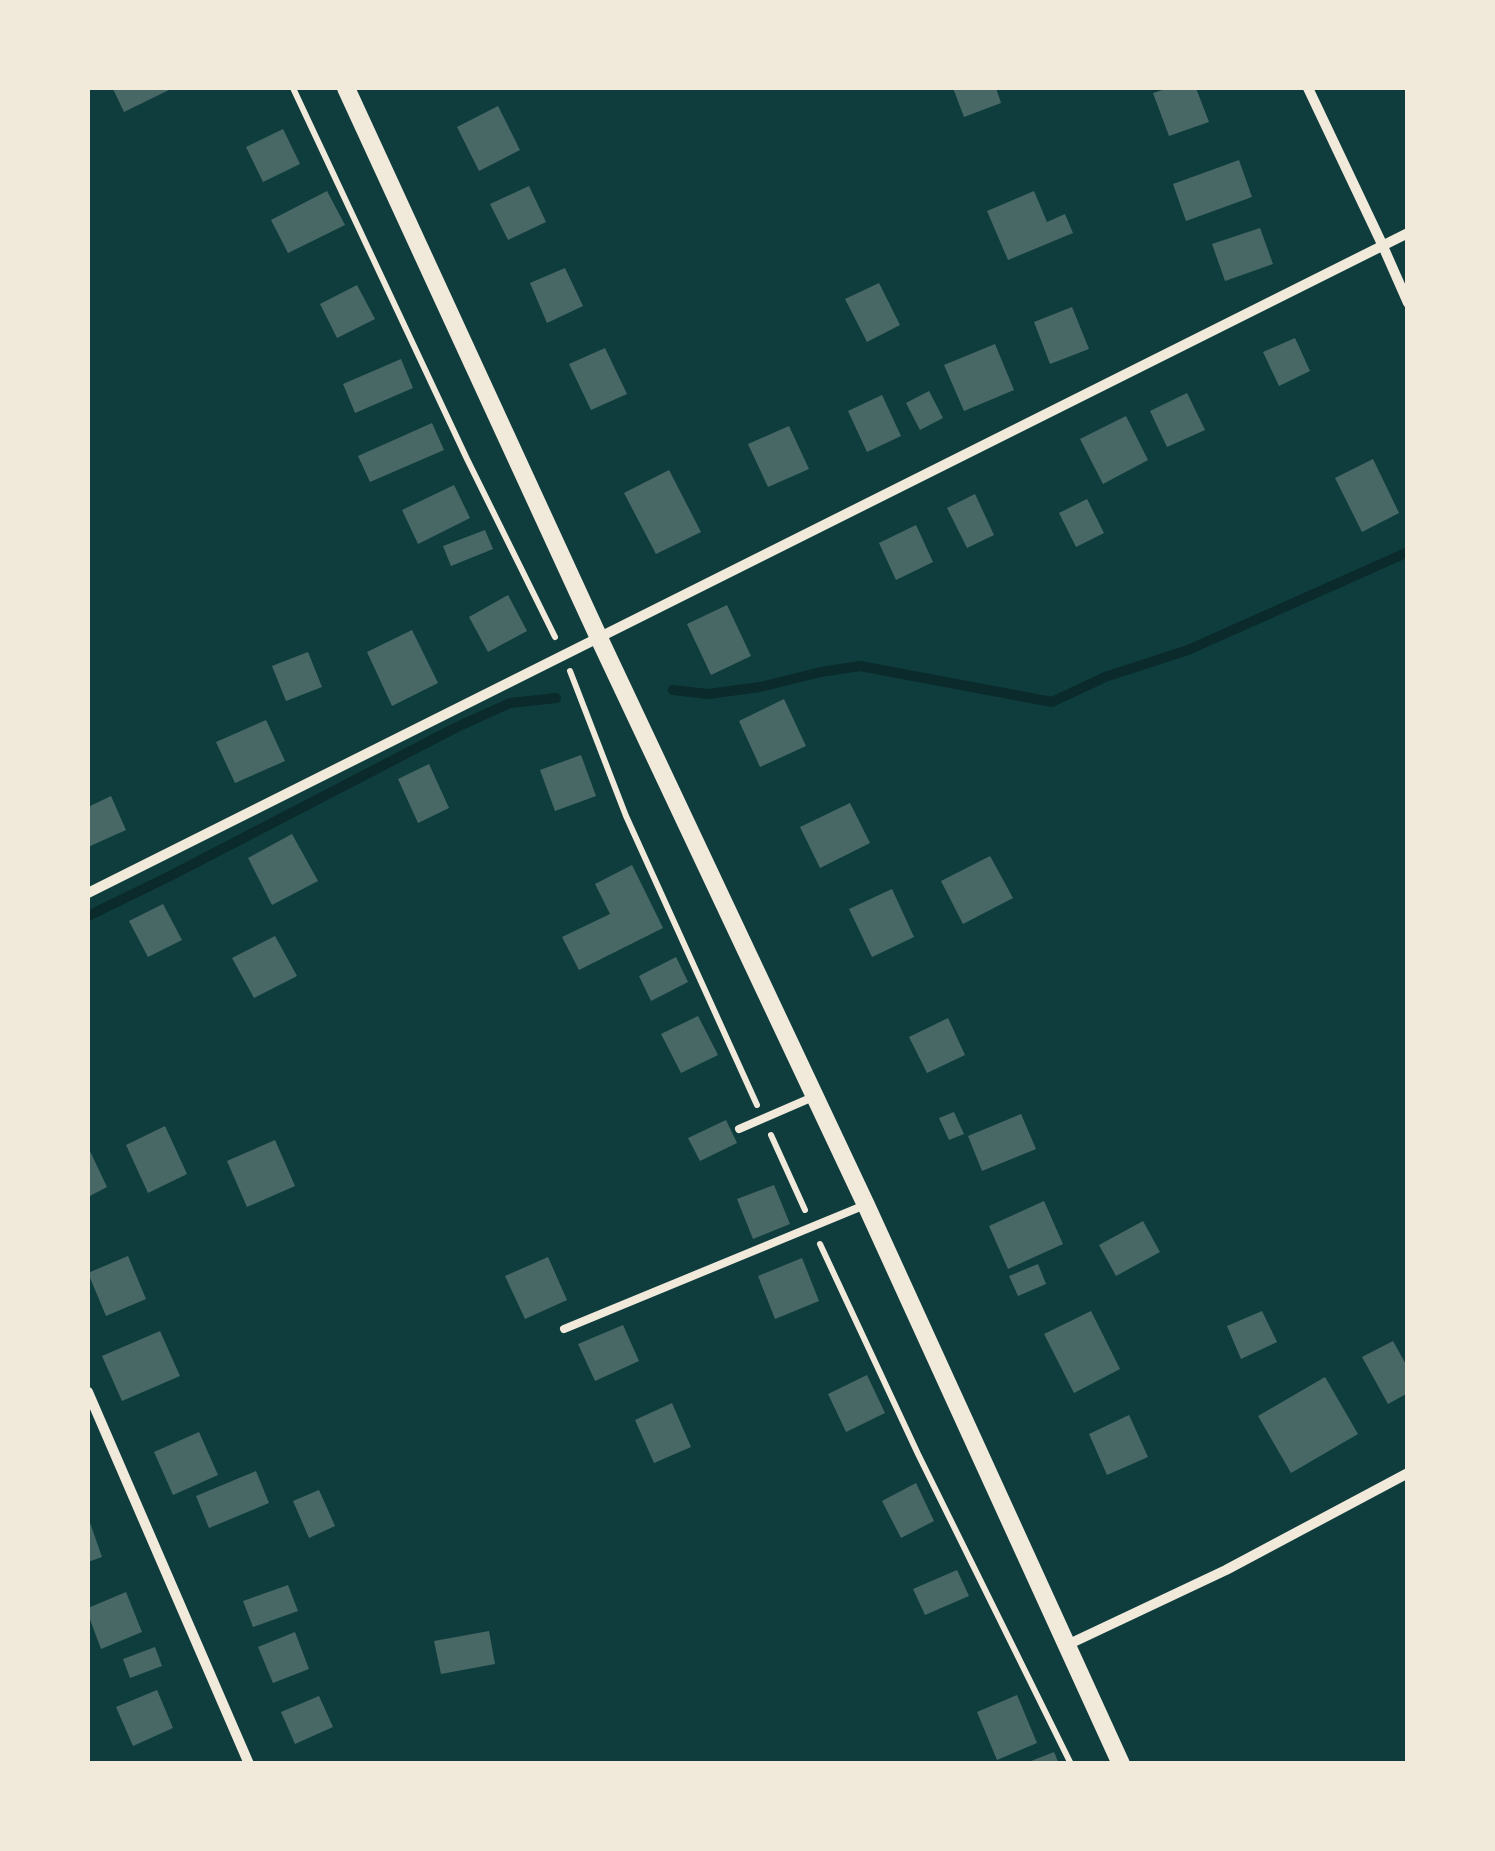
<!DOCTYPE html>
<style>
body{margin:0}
#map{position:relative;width:1495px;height:1851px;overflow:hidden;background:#0f3d3e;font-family:"Sofia Sans Condensed",sans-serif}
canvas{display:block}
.frame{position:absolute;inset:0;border:90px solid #f1e9da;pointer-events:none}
</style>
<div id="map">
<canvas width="1495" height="1851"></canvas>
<div class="frame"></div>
</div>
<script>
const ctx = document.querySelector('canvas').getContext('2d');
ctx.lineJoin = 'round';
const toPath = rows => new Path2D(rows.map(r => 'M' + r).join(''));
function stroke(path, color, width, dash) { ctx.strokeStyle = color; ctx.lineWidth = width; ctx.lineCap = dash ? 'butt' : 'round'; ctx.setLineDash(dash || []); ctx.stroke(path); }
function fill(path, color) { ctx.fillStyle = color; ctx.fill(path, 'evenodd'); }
const stream = toPath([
 [673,690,708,694,760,687,821,672,860,666,1052,702,1105,677,1188,650,1408,552],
 [88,916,172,875,457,727,510,703,556,698]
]);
const building = toPath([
 [116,88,173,88,124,112,113,89],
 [953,88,996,88,1001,103,964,117],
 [1169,88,1196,88,1209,122,1169,136,1153,93],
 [498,106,520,150,479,171,457,127],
 [283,129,300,164,263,182,246,147],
 [1239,160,1252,197,1186,221,1173,184],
 [529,186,546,222,508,240,490,204],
 [327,191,345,225,288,253,271,220],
 [1034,191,1047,222,1065,214,1073,233,1008,260,987,211],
 [1260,228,1273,264,1225,281,1212,244],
 [565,268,583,306,547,323,530,283],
 [879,283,900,325,867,342,845,299],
 [357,285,375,319,337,338,320,304],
 [1072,307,1089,349,1050,364,1034,322],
 [1295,338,1310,371,1279,386,1263,352],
 [995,344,1014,390,964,411,944,365],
 [605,348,627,394,591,410,569,364],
 [401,359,413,388,355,413,343,384],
 [929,391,943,418,920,430,906,403],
 [1187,393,1205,430,1167,447,1150,411],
 [882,395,901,436,867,452,848,411],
 [1126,416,1148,460,1103,484,1080,439],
 [432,423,444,450,370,482,358,456],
 [789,426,809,469,768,487,748,444],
 [1373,459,1399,513,1362,532,1335,478],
 [669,470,701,532,656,554,624,493],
 [454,485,470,518,418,544,402,510],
 [975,494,994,535,967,548,947,508],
 [1087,499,1104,533,1076,547,1059,513],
 [916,525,933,562,896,580,879,543],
 [485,530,493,549,451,566,443,546],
 [508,595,527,631,488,652,469,617],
 [727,605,751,656,711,675,687,624],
 [412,630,438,683,392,706,367,652],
 [308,652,322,687,286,701,272,666],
 [784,699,806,746,760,767,739,721],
 [266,720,285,761,235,783,216,742],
 [581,755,596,796,555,811,540,770],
 [429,764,449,808,418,823,398,779],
 [111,796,126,830,88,847,88,807],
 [850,803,870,843,820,868,800,827],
 [292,834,318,881,272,905,248,858],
 [990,856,1013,898,963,924,941,881],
 [632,865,663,928,579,970,562,937,610,914,595,884],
 [892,889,914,937,872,957,849,909],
 [163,904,182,940,148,957,129,921],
 [275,936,297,976,254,998,232,958],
 [676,957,688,982,651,1001,639,976],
 [698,1016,718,1055,681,1073,661,1034],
 [948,1018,965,1055,927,1073,909,1037],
 [954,1112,964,1134,949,1140,939,1118],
 [1021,1114,1036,1149,982,1171,968,1136],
 [726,1120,737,1143,700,1161,688,1138],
 [165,1126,187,1174,148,1193,126,1145],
 [275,1140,295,1186,247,1207,227,1161],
 [88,1147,107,1187,88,1197],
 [774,1185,790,1224,753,1239,737,1199],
 [1044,1201,1063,1244,1008,1269,989,1226],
 [1143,1221,1160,1252,1116,1276,1099,1245],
 [128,1256,146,1299,106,1316,88,1273],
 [548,1257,567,1300,525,1319,505,1276],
 [802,1258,819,1301,775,1319,758,1276],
 [1038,1264,1046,1284,1018,1296,1009,1276],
 [1091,1311,1120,1369,1074,1393,1044,1334],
 [1262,1311,1277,1342,1241,1359,1227,1326],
 [623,1325,639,1361,595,1381,578,1344],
 [160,1331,180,1376,122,1401,102,1356],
 [1393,1341,1408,1368,1408,1393,1388,1404,1362,1357],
 [867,1375,885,1413,846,1432,828,1394],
 [1325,1377,1358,1434,1291,1473,1258,1416],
 [672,1403,691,1447,654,1463,635,1420],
 [1129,1415,1148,1457,1107,1475,1089,1434],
 [199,1432,218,1475,173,1495,154,1452],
 [256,1471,269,1503,209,1528,196,1496],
 [916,1483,934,1521,901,1538,882,1501],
 [319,1490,335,1526,309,1538,293,1501],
 [88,1517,102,1557,88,1562],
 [957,1570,969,1596,925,1615,913,1589],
 [288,1585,298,1611,253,1627,243,1601],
 [126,1592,142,1632,101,1649,88,1614,88,1608],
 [489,1631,495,1664,441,1674,434,1641],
 [295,1632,309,1669,273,1683,258,1647],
 [155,1647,162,1666,130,1678,123,1659],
 [157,1690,173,1728,133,1746,116,1707],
 [1017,1695,1037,1743,997,1760,977,1712],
 [319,1696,333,1727,295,1744,281,1712],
 [1054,1752,1059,1764,1026,1764,1026,1763]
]);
const path = toPath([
 [293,88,467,459,555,637],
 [570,671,626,816,757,1105],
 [771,1135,805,1210],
 [820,1244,918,1454,1071,1764]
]);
const service = toPath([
 [739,1129,813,1097],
 [564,1329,865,1205]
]);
const minor = toPath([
 [1308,88,1382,244,1408,303],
 [88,893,1408,233],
 [88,1392,249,1764],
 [1067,1645,1226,1570,1408,1473]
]);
const tertiary = toPath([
 [346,88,599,638,866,1205,1121,1764]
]);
stroke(stream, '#0a2a2b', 10);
fill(building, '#486865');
stroke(path, '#f1e9da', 6);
stroke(service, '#f1e9da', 8);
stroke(minor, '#f1e9da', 10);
stroke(tertiary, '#f1e9da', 18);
</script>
